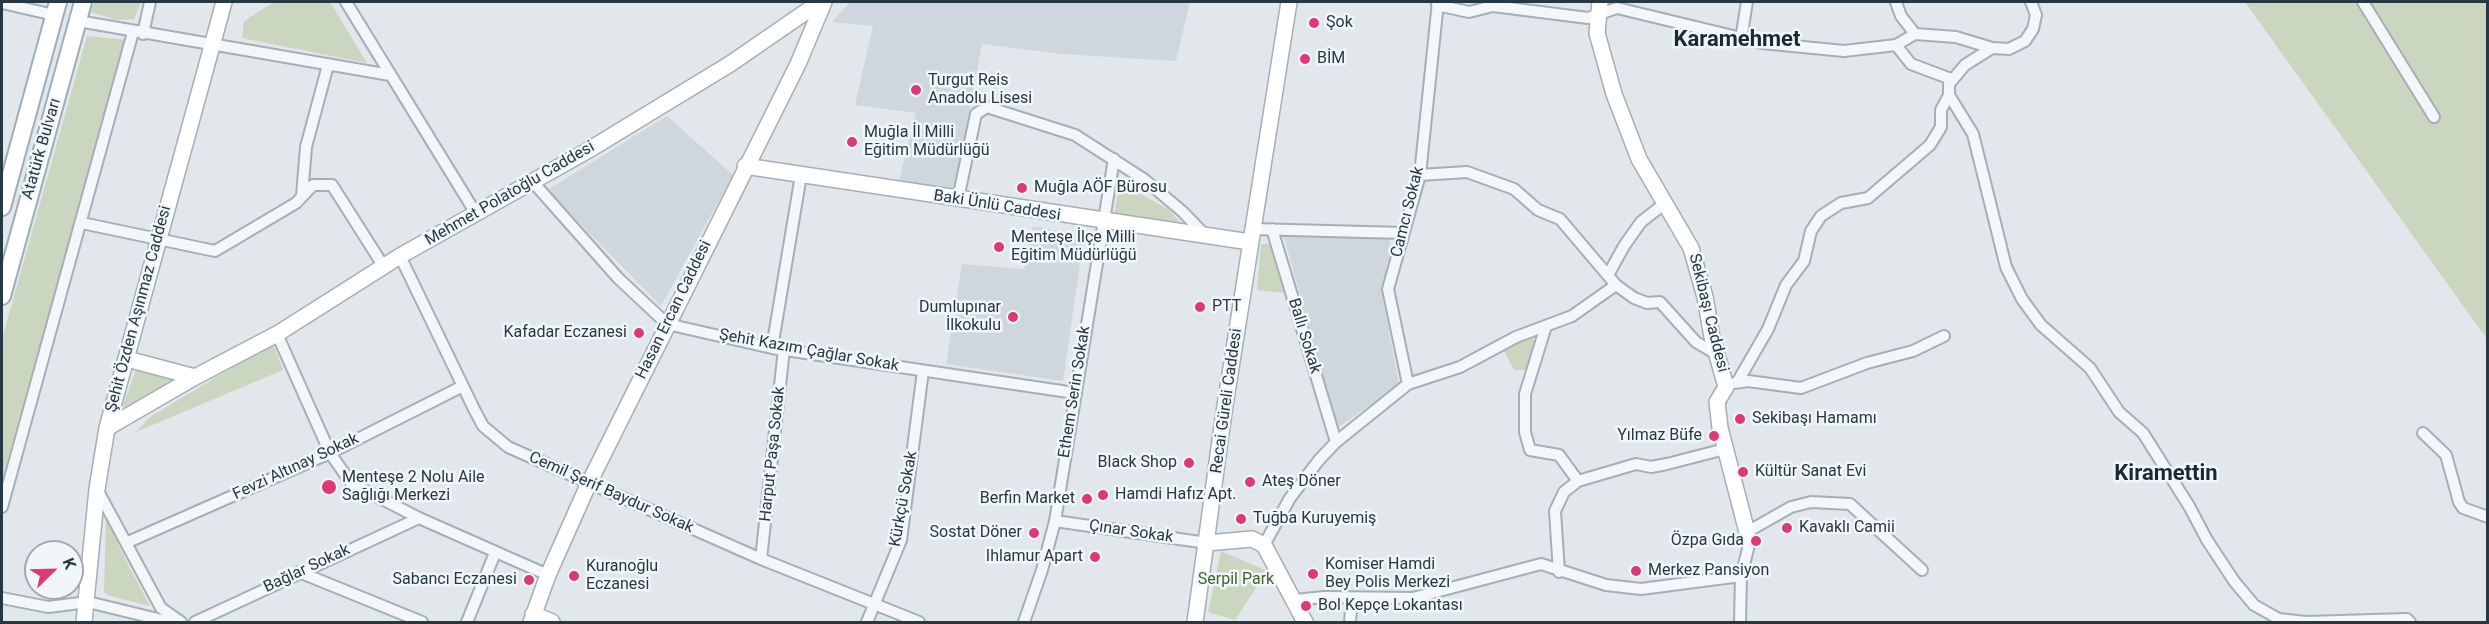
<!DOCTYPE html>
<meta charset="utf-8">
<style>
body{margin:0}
#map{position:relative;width:2489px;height:624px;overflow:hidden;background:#e1e7eb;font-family:Roboto,sans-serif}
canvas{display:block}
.frame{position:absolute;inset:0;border:3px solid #273845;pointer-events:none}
.north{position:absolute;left:24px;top:540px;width:60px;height:60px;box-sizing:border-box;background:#f1f6f8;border:2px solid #a0aab0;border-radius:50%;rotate:67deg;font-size:16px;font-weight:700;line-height:24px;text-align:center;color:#273845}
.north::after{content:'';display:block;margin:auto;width:21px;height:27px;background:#dd3a74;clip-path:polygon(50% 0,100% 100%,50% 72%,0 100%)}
</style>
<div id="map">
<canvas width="2489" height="624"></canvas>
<div class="frame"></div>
<div class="north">K</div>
</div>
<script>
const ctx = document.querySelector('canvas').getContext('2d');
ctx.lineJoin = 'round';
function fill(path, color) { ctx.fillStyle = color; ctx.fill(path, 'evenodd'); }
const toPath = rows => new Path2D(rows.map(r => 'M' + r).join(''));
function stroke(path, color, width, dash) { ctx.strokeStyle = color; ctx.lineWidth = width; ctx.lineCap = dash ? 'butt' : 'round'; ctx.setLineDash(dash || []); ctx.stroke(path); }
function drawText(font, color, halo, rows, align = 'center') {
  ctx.font = font + ' Roboto,sans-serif'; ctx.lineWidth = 5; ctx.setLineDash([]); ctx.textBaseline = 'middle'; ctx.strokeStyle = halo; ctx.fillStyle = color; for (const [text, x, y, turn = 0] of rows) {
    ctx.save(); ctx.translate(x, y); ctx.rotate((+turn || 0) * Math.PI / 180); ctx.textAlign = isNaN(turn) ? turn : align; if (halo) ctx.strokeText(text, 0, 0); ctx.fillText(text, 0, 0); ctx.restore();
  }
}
const built = toPath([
 [850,2,1190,2,1176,61,1061,54,982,44,955,191,899,181,916,113,855,105,873,26,832,22],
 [667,116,733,175,661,306,547,190],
 [1033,226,1084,236,1063,381,946,364,962,264,1024,269],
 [1284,237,1389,238,1391,250,1381,289,1399,385,1340,426,1335,422]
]);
const green = toPath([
 [94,2,141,2,134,19,116,20,91,12],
 [274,2,330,2,367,63,242,38,244,21],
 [2245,2,2487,2,2487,339],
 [87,36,128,40,2,479,2,339],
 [1120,182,1169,210,1181,223,1114,214],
 [1261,244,1272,244,1286,293,1257,290],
 [1531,336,1535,342,1526,370,1514,370,1504,351],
 [273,343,283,370,136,432,150,417],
 [136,370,171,377,174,381,125,412,123,405],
 [106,517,126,561,150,606,110,596,104,592],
 [1221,551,1267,571,1235,620,1208,612]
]);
const street = toPath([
 [346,2,475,212],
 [1896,2,1901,16,1915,34],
 [2031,2,2036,15,2033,29,2025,41,2009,49,1992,48,1965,65,1949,84,1949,95,1973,134,2006,267,2022,299,2041,325,2090,368,2119,412,2143,433,2189,506,2207,540,2234,581,2254,605,2279,619,2306,622,2407,619,2410,622],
 [2363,2,2434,117],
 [2,3,54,15],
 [1437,5,1469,12,1493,6,1588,18,1617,8,1762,43,1844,51,1896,45,1911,64,1951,79],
 [78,21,390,75],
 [143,34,150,2],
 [1741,39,1747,2],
 [1896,45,1915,34,1956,37,1992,48],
 [1420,175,1467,172,1514,189,1538,210,1560,219,1616,285,1634,298,1647,303,1660,302,1696,342,1718,355],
 [532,181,618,278,667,324,772,348,1075,393],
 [302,196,306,147,328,65],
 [958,199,976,114,987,107,1075,135,1145,180,1183,212,1206,236],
 [82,223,215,251,296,203,313,185,332,185,384,267],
 [1253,229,1403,233],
 [1272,229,1336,442],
 [400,256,474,409,483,426,508,447,761,559,919,622],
 [1608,275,1624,246,1641,222,1664,204],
 [1546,326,1525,394,1525,432,1530,450,1559,455,1578,481],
 [277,334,330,453,351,483,419,518,548,575],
 [772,348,801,175],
 [1738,381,1768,329,1786,285,1804,261,1811,231,1821,216,1841,203,1868,198,1930,145,1941,127,1941,110,1949,95],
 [1734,383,1748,381,1801,388,1867,363,1913,351,1944,336],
 [1408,384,1388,289,1420,175,1438,2],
 [2423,433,2446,455,2459,502,2463,508,2488,517],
 [97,489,161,608,181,622],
 [2,507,133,32],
 [1055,521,1207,543],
 [128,542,330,453,463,386],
 [1264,545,1290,498,1319,460,1336,442,1408,384,1460,367,1516,337,1572,316,1616,285],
 [761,559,784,349],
 [299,572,422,622],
 [1559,572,1555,511,1564,492,1578,481,1636,464,1651,467,1667,464,1725,449],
 [2,598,48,607,88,602,170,622],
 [1295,600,1324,597,1413,598,1541,564,1606,585,1641,589,1741,576],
 [195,622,419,518],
 [467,622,495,553],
 [867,622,901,540,923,371],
 [1024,622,1042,570,1055,521,1114,159],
 [1350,622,1352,598],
 [1740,622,1741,576,1748,549,1747,532,1791,507,1811,502,1850,504,1922,570]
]);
const secondary = toPath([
 [1600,2,1597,33,1614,94,1639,159,1691,248,1705,297,1712,337,1726,387,1717,402,1720,428,1747,532],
 [745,166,1250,242],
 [195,377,277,334,400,256,587,151,730,64,820,2],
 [107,428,195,377,127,359],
 [1207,543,1252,539,1264,545,1305,622],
 [533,614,552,622],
 [84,622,97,489,107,428,224,2],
 [531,622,548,575,589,483,798,64,824,2],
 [1195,622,1224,412,1289,2]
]);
const primary = toPath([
 [2,207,58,2],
 [2,296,83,2]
]);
const markers = [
 [1314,23,6,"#dd3a74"],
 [1305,59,6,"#dd3a74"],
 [916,90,6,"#dd3a74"],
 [852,142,6,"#dd3a74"],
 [1022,188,6,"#dd3a74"],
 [999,247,6,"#dd3a74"],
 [1200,307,6,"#dd3a74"],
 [1013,317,6,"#dd3a74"],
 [639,333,6,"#dd3a74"],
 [1740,419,6,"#dd3a74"],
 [1714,436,6,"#dd3a74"],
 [1189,463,6,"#dd3a74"],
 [1743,472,6,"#dd3a74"],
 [1250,482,6,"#dd3a74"],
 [329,487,8,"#dd3a74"],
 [1103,495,6,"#dd3a74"],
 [1087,499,6,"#dd3a74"],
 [1241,519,6,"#dd3a74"],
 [1787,528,6,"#dd3a74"],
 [1034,533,6,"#dd3a74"],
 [1756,541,6,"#dd3a74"],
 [1095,557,6,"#dd3a74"],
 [1636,571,6,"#dd3a74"],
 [1313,574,6,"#dd3a74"],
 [574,576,6,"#dd3a74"],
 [529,580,6,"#dd3a74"],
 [1306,606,6,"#dd3a74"]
];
const poiNames = [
 ["Şok",1326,23],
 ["BİM",1317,59],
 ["Turgut Reis",928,81],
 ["Anadolu Lisesi",928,99],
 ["Muğla İl Milli",864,133],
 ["Eğitim Müdürlüğü",864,151],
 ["Muğla AÖF Bürosu",1034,188],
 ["Menteşe İlçe Milli",1011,238],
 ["Eğitim Müdürlüğü",1011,256],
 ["PTT",1212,307],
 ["Dumlupınar",1001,308,"right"],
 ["İlkokulu",1001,326,"right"],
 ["Kafadar Eczanesi",627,333,"right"],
 ["Sekibaşı Hamamı",1752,419],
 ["Yılmaz Büfe",1702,436,"right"],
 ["Black Shop",1177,463,"right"],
 ["Kültür Sanat Evi",1755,472],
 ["Menteşe 2 Nolu Aile",342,478],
 ["Sağlığı Merkezi",342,496],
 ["Ateş Döner",1262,482],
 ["Hamdi Hafız Apt.",1115,495],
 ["Berfin Market",1075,499,"right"],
 ["Tuğba Kuruyemiş",1253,519],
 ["Kavaklı Camii",1799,528],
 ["Sostat Döner",1022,533,"right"],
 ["Özpa Gıda",1744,541,"right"],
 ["Ihlamur Apart",1083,557,"right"],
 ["Komiser Hamdi",1325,565],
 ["Bey Polis Merkezi",1325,583],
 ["Kuranoğlu",586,567],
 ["Eczanesi",586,585],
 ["Merkez Pansiyon",1648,571],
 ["Sabancı Eczanesi",517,580,"right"],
 ["Bol Kepçe Lokantası",1318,606]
];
const streetNames = [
 ["Atatürk Bulvarı",42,149,-74],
 ["Mehmet Polatoğlu Caddesi",510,194,-30],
 ["Baki Ünlü Caddesi",997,206,9],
 ["Camcı Sokak",1408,212,-76],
 ["Şehit Özden Aşınmaz Caddesi",139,309,-75],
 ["Hasan Ercan Caddesi",674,310,-64],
 ["Sekibaşı Caddesi",1708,313,76],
 ["Ballı Sokak",1304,336,73],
 ["Şehit Kazım Çağlar Sokak",809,351,10],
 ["Ethem Serin Sokak",1075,392,-81],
 ["Recai Güreli Caddesi",1227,401,-82],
 ["Harput Paşa Sokak",773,454,-84],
 ["Fevzi Altınay Sokak",296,467,-25],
 ["Cemil Şerif Baydur Sokak",611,493,24],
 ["Kürkçü Sokak",904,499,-80],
 ["Çınar Sokak",1131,532,8],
 ["Bağlar Sokak",307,569,-25]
];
const parkNames = [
 ["Serpil Park",1236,580]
];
const districtNames = [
 ["Karamehmet",1737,40],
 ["Kiramettin",2166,474]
];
fill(built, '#cfd7de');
fill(green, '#cbd6c1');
stroke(street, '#a5afb6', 14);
stroke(secondary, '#a5afb6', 18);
stroke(primary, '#9faeb8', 20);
stroke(street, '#f4f7f9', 10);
stroke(secondary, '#fff', 15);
stroke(primary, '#fff', 16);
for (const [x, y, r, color] of markers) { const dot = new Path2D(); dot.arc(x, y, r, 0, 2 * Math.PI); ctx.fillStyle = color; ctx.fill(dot); stroke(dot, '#f1f6f8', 2); }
drawText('16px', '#273845', '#f1f6f8', poiNames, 'left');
drawText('16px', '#273845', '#f1f6f8', streetNames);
drawText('16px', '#466233', '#f1f6f8', parkNames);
drawText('bold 22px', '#1a2936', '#f1f6f8', districtNames);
</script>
